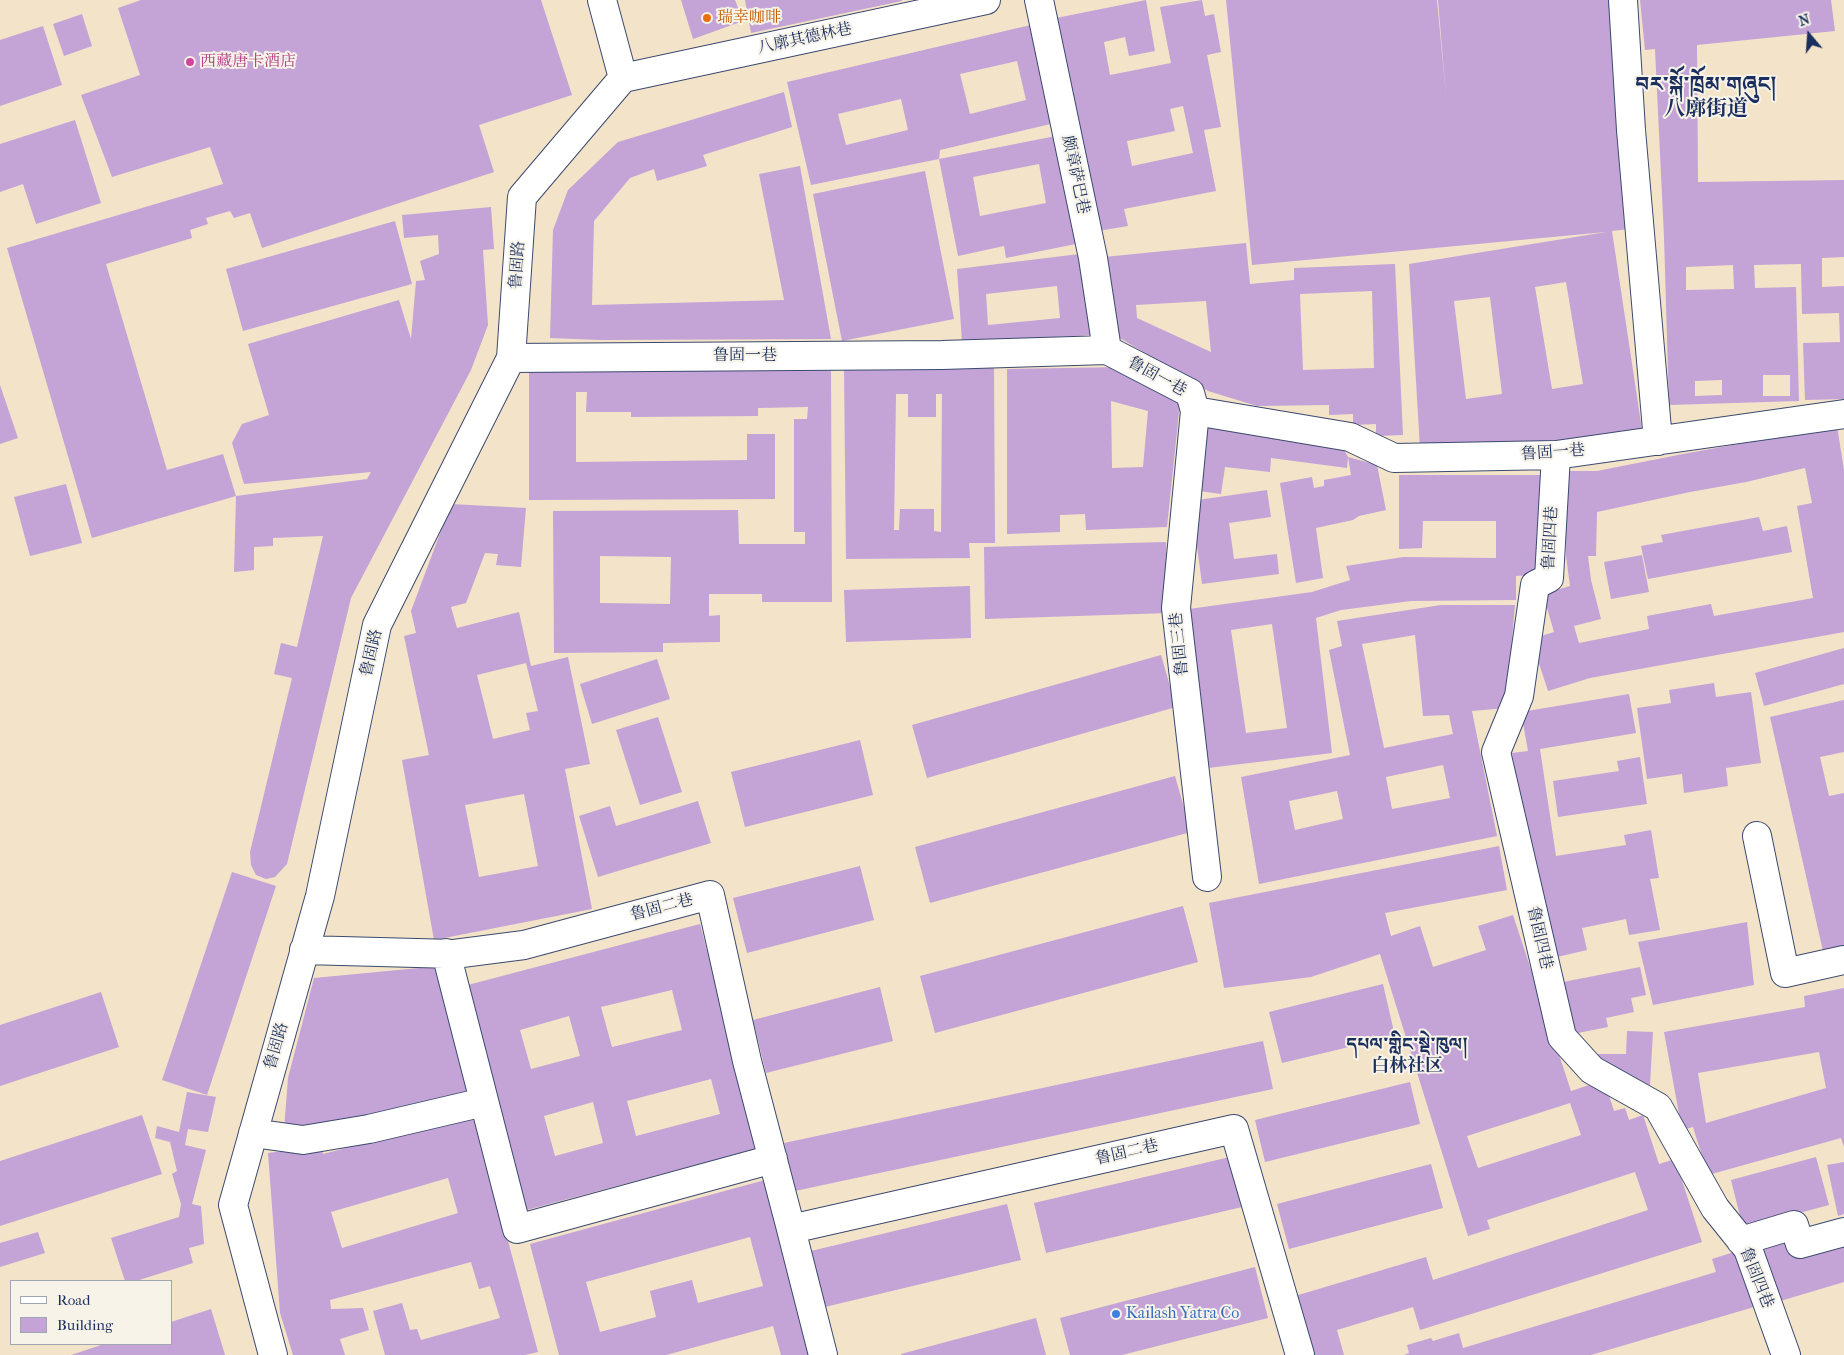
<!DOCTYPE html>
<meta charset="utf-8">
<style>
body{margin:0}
#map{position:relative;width:1844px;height:1355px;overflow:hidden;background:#f2e3c9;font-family:"IM FELL French Canon",serif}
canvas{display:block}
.legend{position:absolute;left:10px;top:1280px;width:162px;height:65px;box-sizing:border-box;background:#f7f3e8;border:1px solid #9fa5b1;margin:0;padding:6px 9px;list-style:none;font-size:15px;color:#1b2f5e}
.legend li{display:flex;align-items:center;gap:10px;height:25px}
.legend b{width:25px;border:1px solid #9fa5b1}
.north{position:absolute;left:1784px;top:10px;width:50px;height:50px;-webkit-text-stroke:4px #f7f3e8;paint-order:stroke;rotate:342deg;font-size:14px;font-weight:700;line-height:20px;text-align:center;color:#1b2f5e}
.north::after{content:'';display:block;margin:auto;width:18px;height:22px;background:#1b2f5e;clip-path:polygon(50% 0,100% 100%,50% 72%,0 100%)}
</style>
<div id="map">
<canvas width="1844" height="1355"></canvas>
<ul class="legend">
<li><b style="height:6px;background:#fff"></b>Road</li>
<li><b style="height:14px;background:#c4a3d7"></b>Building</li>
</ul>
<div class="north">N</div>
</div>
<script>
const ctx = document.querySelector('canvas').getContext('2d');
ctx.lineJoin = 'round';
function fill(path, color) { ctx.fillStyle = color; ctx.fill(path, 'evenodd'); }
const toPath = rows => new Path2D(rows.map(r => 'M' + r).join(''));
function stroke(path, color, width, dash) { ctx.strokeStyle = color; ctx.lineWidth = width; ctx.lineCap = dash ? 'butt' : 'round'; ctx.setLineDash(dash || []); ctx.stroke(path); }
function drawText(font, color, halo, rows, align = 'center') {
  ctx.font = font + ' "IM FELL French Canon","Noto Serif SC","Noto Serif Tibetan",serif'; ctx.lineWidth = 4; ctx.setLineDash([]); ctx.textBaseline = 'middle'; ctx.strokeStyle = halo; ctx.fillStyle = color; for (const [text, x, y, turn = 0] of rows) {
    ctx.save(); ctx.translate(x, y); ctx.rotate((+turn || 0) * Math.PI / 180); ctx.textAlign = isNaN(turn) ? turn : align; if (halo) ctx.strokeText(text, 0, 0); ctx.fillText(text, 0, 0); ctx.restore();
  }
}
const building = toPath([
 [141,0,541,0,572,95,479,125,494,172,262,248,250,213,234,218,230,211,206,218,208,224,190,230,192,238,106,264,167,470,223,454,236,496,92,538,7,248,223,184,210,147,112,177,81,95,140,75,118,8],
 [681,0,735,0,743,21,693,39],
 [745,0,902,0,902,1,751,33],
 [1146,0,1155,51,1129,56,1125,37,1104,42,1110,75,1171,63,1160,7,1202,0,1205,16,1214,14,1221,52,1207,55,1221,127,1204,130,1216,191,1124,209,1128,226,1098,231,1056,18],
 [1183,106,1193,153,1132,166,1127,141,1175,131,1170,109],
 [1226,0,1437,0,1446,96,1438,0,1609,0,1629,229,1612,231,1642,430,1514,449,1420,448,1409,264,1606,232,1252,265],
 [1566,282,1583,384,1552,389,1535,287],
 [1490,297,1502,394,1466,399,1454,301],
 [1640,0,1831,0,1835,31,1697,45,1698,182,1844,180,1844,257,1822,258,1822,287,1844,286,1844,399,1805,400,1803,343,1840,342,1839,313,1802,314,1801,264,1754,265,1755,288,1796,287,1799,401,1669,405,1664,237,1655,49,1645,50],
 [1733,265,1734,289,1686,290,1686,267],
 [1763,375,1790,375,1790,396,1763,396],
 [1722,380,1722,395,1695,396,1695,381],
 [82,14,92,46,64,56,53,24],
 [1035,24,1059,122,940,150,939,159,811,185,787,82],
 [1017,61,1026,100,970,114,960,74],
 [901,99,908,130,846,145,838,114],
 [43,26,62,85,0,106,0,40],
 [784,92,792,127,703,155,707,166,657,181,654,169,630,178,594,221,592,305,784,300,759,174,800,166,831,339,601,340,550,338,553,230,568,190,618,142],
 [75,120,101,203,36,224,23,184,0,192,0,144],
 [1061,135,1081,243,1006,258,1004,246,958,256,939,159],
 [1039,164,1046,203,980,216,973,177],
 [925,171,954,319,842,341,813,194],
 [491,207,494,249,483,250,488,325,471,370,351,598,287,864,275,877,266,879,256,875,251,865,250,852,292,678,274,674,281,643,297,647,323,536,273,538,273,546,254,547,254,570,234,572,236,496,367,479,371,472,244,484,232,443,242,424,269,415,248,344,399,300,411,339,416,281,425,280,420,261,439,254,438,235,404,238,402,215],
 [395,221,412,284,243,331,226,269],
 [1246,243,1250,284,1294,280,1294,268,1395,264,1403,435,1376,436,1376,424,1353,425,1353,414,1329,415,1329,405,1257,406,1208,391,1110,332,1104,257],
 [1372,291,1374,368,1303,370,1300,294],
 [1206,301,1211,352,1137,318,1136,305],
 [1079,254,1092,335,962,342,957,269],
 [1057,286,1060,318,988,325,986,294],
 [1123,367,1181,393,1167,527,1086,530,1085,514,1060,515,1060,532,1007,534,1007,369],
 [1111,401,1148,411,1143,467,1112,468],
 [994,368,995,543,969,543,970,558,846,559,844,369],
 [896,394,908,394,908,417,936,417,936,394,942,394,941,532,934,531,934,509,900,509,899,530,894,530],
 [831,369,832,602,762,602,762,594,709,594,709,616,720,615,720,642,663,643,663,652,554,653,553,511,738,510,739,544,805,544,805,532,794,532,794,419,807,419,808,407,758,408,758,416,631,417,631,412,586,412,587,392,576,392,576,462,747,460,747,434,775,434,775,499,529,500,529,371],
 [600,556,671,557,670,604,600,603],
 [0,385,18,438,0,444],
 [1200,426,1340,442,1348,457,1347,468,1271,458,1270,472,1225,467,1221,494,1192,490],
 [1837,426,1844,470,1844,632,1590,678,1548,691,1531,639,1554,632,1543,594,1570,586,1566,556,1566,471,1597,471,1683,454],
 [1805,468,1812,503,1797,506,1813,598,1714,616,1711,604,1647,616,1649,629,1579,643,1574,626,1601,619,1591,580,1588,556,1596,556,1597,512,1690,492,1746,482],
 [1348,457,1377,465,1386,510,1359,516,1353,520,1316,528,1323,578,1296,583,1280,483,1312,477,1314,488,1324,486,1324,480,1351,475],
 [1399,475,1545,475,1542,566,1531,575,1516,576,1516,600,1411,601,1341,610,1316,618,1332,753,1208,768,1189,609,1312,592,1350,580,1346,566,1403,557,1496,558,1496,521,1423,521,1422,548,1399,549],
 [1272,624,1287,728,1246,733,1231,630],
 [66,484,82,543,30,556,14,497],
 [1267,490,1271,517,1229,523,1234,559,1277,554,1279,574,1202,584,1191,501],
 [451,504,526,508,521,567,496,565,498,554,485,553,466,603,451,607,457,628,519,612,531,666,568,657,590,764,565,769,592,909,434,940,402,760,429,755,404,636,416,633,411,611],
 [526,663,538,711,526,713,530,730,493,739,477,675],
 [524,794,538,866,479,877,465,805],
 [1759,517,1763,531,1787,526,1792,552,1648,579,1641,546,1663,542,1661,535],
 [1166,542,1169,613,985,619,984,547],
 [1642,555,1649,592,1611,599,1604,562],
 [970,586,971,638,846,642,844,590],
 [1441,605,1515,605,1506,708,1472,711,1497,836,1259,884,1241,777,1350,755,1329,650,1342,646,1337,621],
 [1415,635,1423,716,1449,715,1453,734,1384,748,1362,644],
 [1443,765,1450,798,1392,809,1386,777],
 [1337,791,1343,819,1295,830,1289,801],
 [1844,648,1844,684,1764,706,1755,673],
 [1161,655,1176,707,927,778,912,725],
 [657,659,670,699,592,724,580,684],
 [1714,683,1716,697,1751,692,1761,763,1726,768,1728,786,1684,793,1682,774,1647,779,1637,708,1671,703,1669,690],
 [1629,694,1636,733,1540,749,1556,856,1626,845,1624,835,1651,830,1659,878,1650,879,1660,930,1629,935,1626,919,1582,928,1587,950,1557,957,1544,896,1534,898,1512,753,1528,751,1521,712],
 [1844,700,1844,752,1820,757,1829,796,1844,793,1844,956,1825,960,1770,717],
 [658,717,682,792,640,805,616,730],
 [860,740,873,795,745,827,731,772],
 [1640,757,1647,804,1558,817,1553,781,1619,771,1617,761],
 [1175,776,1191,832,930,903,915,847],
 [698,801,711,843,598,877,579,816,610,806,616,826],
 [1499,846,1507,890,1385,913,1391,936,1420,926,1433,967,1486,950,1478,926,1513,915,1571,1091,1604,1080,1614,1111,1625,1108,1629,1120,1643,1115,1659,1164,1675,1159,1702,1242,1420,1330,1413,1307,1337,1330,1344,1355,1311,1355,1295,1296,1426,1257,1433,1280,1648,1210,1635,1172,1487,1220,1490,1229,1468,1236,1380,954,1311,977,1224,988,1209,903],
 [1570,1103,1581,1135,1478,1168,1467,1136],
 [860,866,874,920,747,953,733,898],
 [232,872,276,886,207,1095,162,1080],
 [1183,906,1198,962,935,1033,920,976],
 [1747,922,1754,985,1653,1005,1638,942],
 [700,924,759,1148,523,1211,464,986],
 [672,990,682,1030,612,1047,601,1007],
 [569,1016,580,1056,531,1069,520,1030],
 [711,1079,720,1114,636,1136,627,1101],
 [593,1102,603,1143,555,1156,544,1116],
 [440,966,469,1098,284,1130,288,1078,314,978],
 [1640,967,1646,995,1631,998,1634,1012,1606,1018,1608,1027,1573,1034,1563,982],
 [1383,984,1395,1036,1282,1063,1269,1012],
 [880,987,893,1041,766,1073,753,1020],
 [1844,988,1844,1147,1841,1138,1708,1175,1693,1127,1682,1130,1664,1032,1805,1007,1804,996],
 [1819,1052,1826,1088,1706,1123,1698,1073],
 [101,992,119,1047,0,1086,0,1025],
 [1627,1031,1653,1032,1650,1085,1633,1086,1596,1054,1626,1054],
 [1263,1041,1273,1089,795,1191,784,1143],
 [1410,1082,1420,1124,1265,1162,1255,1120],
 [187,1092,216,1097,208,1132,188,1129,185,1145,206,1150,192,1204,201,1206,204,1244,189,1248,193,1263,136,1281,125,1281,111,1238,179,1217,181,1204,172,1174,177,1171,170,1142,155,1138,157,1126,179,1132],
 [142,1115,162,1174,0,1226,0,1161],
 [474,1115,538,1352,525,1355,385,1355,373,1311,402,1303,410,1330,417,1329,421,1340,500,1318,490,1286,479,1289,471,1262,330,1300,331,1309,363,1308,369,1330,340,1339,345,1355,293,1355,280,1313,268,1153,321,1146,323,1154],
 [448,1178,458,1213,342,1248,331,1212],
 [1230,1157,1242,1207,1046,1253,1034,1203],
 [1816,1157,1829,1205,1743,1228,1731,1180],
 [1844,1162,1844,1214,1838,1216,1827,1165],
 [1431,1164,1443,1208,1289,1249,1277,1204],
 [765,1180,812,1355,781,1355,773,1326,666,1355,559,1355,530,1244],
 [750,1237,763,1286,698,1303,692,1280,650,1291,656,1317,600,1332,586,1282],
 [1007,1204,1021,1260,825,1307,811,1251],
 [38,1232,45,1253,0,1267,0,1243],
 [1844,1236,1844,1282,1777,1302,1761,1246,1786,1238],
 [1737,1251,1754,1307,1591,1355,1404,1355,1409,1353,1407,1345,1431,1338,1433,1341,1459,1333,1463,1348,1716,1272,1712,1259],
 [1255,1267,1268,1318,1122,1355,1070,1355,1060,1318],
 [211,1309,225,1355,71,1355,104,1344,171,1344,171,1322],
 [1036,1318,1046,1355,901,1355,901,1354]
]);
const minor = toPath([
 [602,0,623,78],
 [1039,0,1093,258,1107,350],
 [1623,0,1631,130,1658,441],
 [623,78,986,0],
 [511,358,942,355,1107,350,1190,393,1195,411,1350,437,1394,458,1556,455,1844,414],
 [1195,411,1176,608,1207,877],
 [1556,455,1549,578,1535,585,1519,696,1496,752,1562,1037,1592,1070,1658,1107,1715,1208,1748,1249,1786,1355],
 [1757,836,1785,973,1844,960],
 [304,950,454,954,524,945,710,895,747,1061,791,1229,1234,1129,1300,1355],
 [446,953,517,1229,773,1159],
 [253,1133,303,1140,369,1129,484,1102],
 [791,1229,823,1355],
 [1741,1241,1794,1225,1800,1244,1844,1232],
 [273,1355,233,1205,320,896,377,625,511,358,522,197,623,78]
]);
const markers = [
 [707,18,5,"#e8710a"],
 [190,62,5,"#d1479c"],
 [1116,1314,5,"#3f7fe0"]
];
const foodNames = [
 ["瑞幸咖啡",717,18]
];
const streetNames = [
 ["八廓其德林巷",805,39,-12],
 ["颇章萨巴巷",1075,175,78],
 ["鲁固路",518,265,-86],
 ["鲁固一巷",745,356],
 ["鲁固一巷",1157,377,29],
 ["鲁固一巷",1553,453,-4],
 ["鲁固四巷",1551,538,-87],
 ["鲁固三巷",1180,644,-96],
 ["鲁固路",372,653,-77],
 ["鲁固二巷",662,908,-15],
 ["鲁固四巷",1539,938,77],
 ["鲁固路",277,1046,-74],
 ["鲁固二巷",1127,1153,-13],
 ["鲁固四巷",1756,1278,68]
];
const hotelNames = [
 ["西藏唐卡酒店",200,62]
];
const shopNames = [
 ["Kailash Yatra Co",1126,1314]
];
const neighbourhoodNames = [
 ["དཔལ་གླིང་སྡེ་ཁུལ།",1407,1046],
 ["白林社区",1407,1067]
];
const districtNames = [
 ["བར་སྐོ་ཁྲོམ་གཞུང།",1706,86],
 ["八廓街道",1706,110]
];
fill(building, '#c4a3d7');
stroke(minor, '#3b4a6e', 30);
stroke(minor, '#fff', 28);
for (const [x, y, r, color] of markers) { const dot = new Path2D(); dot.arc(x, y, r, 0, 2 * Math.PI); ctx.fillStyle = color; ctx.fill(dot); stroke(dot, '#f7f3e8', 2); }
drawText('16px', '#c56008', '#f7f3e8', foodNames, 'left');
drawText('16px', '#1b2f5e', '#f7f3e8', streetNames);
drawText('16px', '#b23c85', '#f7f3e8', hotelNames, 'left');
drawText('16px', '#366cbe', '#f7f3e8', shopNames, 'left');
drawText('bold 18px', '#1b2f5e', '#f7f3e8', neighbourhoodNames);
drawText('bold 21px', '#1b2f5e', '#f7f3e8', districtNames);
</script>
